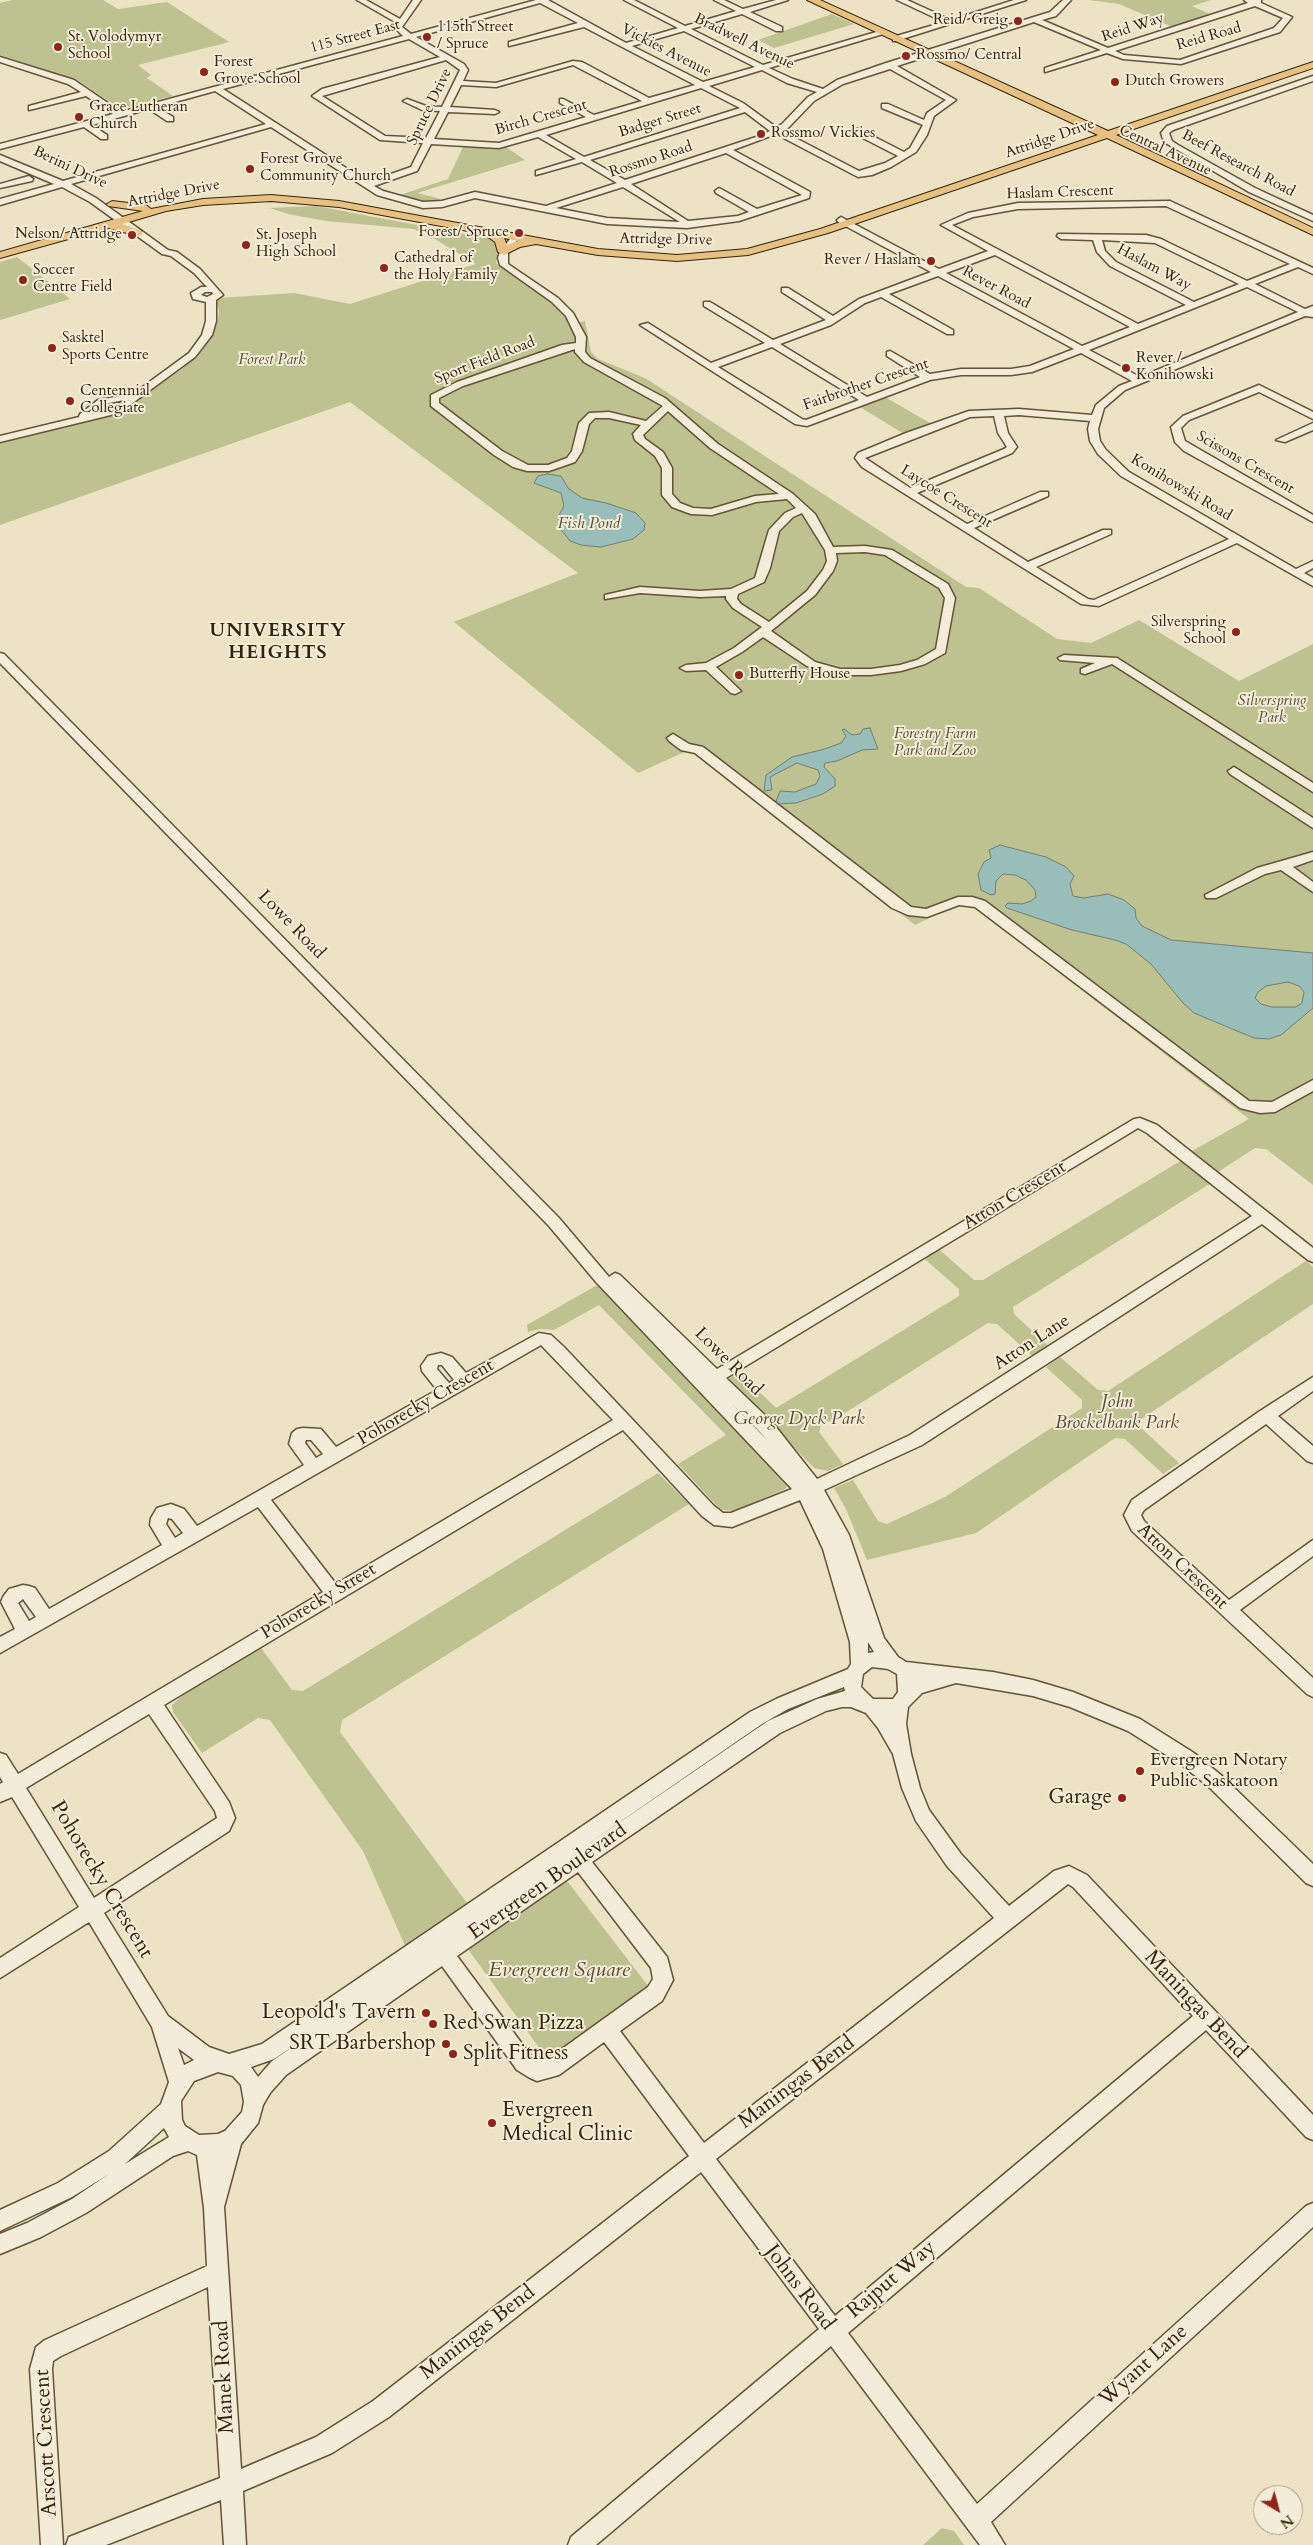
<!DOCTYPE html>
<style>
body{margin:0}
#map{position:relative;width:1313px;height:2545px;overflow:hidden;background:#ece2c4;font-family:Cardo,serif}
canvas{display:block}
.north{position:absolute;left:1253px;top:2485px;width:50px;height:50px;box-sizing:border-box;background:#f3ecd9;border:1px solid #a89c86;border-radius:50%;rotate:143deg;font-size:14px;font-weight:700;line-height:20px;text-align:center;color:#37230a}
.north::after{content:'';display:block;margin:auto;width:18px;height:22px;background:#8f2418;clip-path:polygon(50% 0,100% 100%,50% 72%,0 100%)}
</style>
<div id="map">
<canvas width="1313" height="2545"></canvas>
<div class="north">N</div>
</div>
<script>
const ctx = document.querySelector('canvas').getContext('2d');
ctx.lineJoin = 'round';
function fill(path, color) { ctx.fillStyle = color; ctx.fill(path, 'evenodd'); }
const toPath = rows => new Path2D(rows.map(r => 'M' + r).join(''));
function stroke(path, color, width, dash) { ctx.strokeStyle = color; ctx.lineWidth = width; ctx.lineCap = dash ? 'butt' : 'round'; ctx.setLineDash(dash || []); ctx.stroke(path); }
function drawText(font, color, halo, rows, align = 'center') {
  ctx.font = font + ' Cardo,serif'; ctx.lineWidth = 4; ctx.setLineDash([]); ctx.textBaseline = 'middle'; ctx.strokeStyle = halo; ctx.fillStyle = color; for (const [text, x, y, turn = 0] of rows) {
    ctx.save(); ctx.translate(x, y); ctx.rotate((+turn || 0) * Math.PI / 180); ctx.textAlign = isNaN(turn) ? turn : align; if (halo) ctx.strokeText(text, 0, 0); ctx.fillText(text, 0, 0); ctx.restore();
  }
}
const green = toPath([
 [12,0,103,0,118,9,167,2,229,42,138,65,151,75,147,78,173,96,120,109,79,81,0,55,0,3],
 [1089,0,1211,0,1192,6,1214,16,1175,28,1119,4],
 [832,14,854,24,774,48,758,40],
 [463,147,506,147,525,160,417,193,445,200,438,202,430,203,397,196,448,179],
 [316,206,465,234,493,237,499,245,496,263,559,307,571,325,585,321,591,352,598,359,645,378,966,587,979,588,1057,639,1091,643,1139,620,1239,681,1313,644,1313,1185,1266,1149,1255,1148,1218,1172,1192,1151,1249,1119,965,900,915,925,691,749,638,773,454,622,578,573,350,402,0,525,0,442,119,413,123,407,181,370,196,356,211,337,218,320,219,310,215,301,220,298,294,293,350,304,476,264,430,236,414,229,326,221,288,214,270,208],
 [17,257,70,299,0,320,0,262],
 [885,397,930,423,904,434,860,407],
 [1187,1157,1216,1180,1013,1307,1014,1314,1055,1352,1039,1362,997,1324,988,1323,837,1418,821,1425,819,1432,843,1464,828,1471,814,1468,728,1379,739,1372,776,1408,959,1296,959,1289,919,1254,934,1245,974,1280,983,1280],
 [1306,1261,1313,1267,1313,1304,1140,1420,1141,1428,1179,1463,1163,1474,1125,1439,1115,1438,976,1533,867,1560,846,1509,834,1488,853,1480,878,1521,887,1524,945,1497,1082,1408,1082,1400,1046,1367,1060,1357,1098,1390,1108,1391],
 [599,1284,789,1484,785,1489,734,1511,723,1510,718,1507,678,1464,726,1435,599,1305,554,1330,540,1329,528,1332,527,1325],
 [658,1473,689,1504,342,1720,340,1732,470,1907,407,1950,363,1851,270,1720,258,1718,202,1753,173,1712,172,1705,183,1695,261,1648,292,1690,303,1691],
 [564,1877,649,1987,548,2060,465,1945],
 [942,2528,954,2531,964,2545,923,2545]
]);
const water = toPath([
 [547,474,561,476,568,488,582,498,606,503,636,513,645,523,644,530,633,539,601,547,581,545,570,541,559,527,560,523,558,517,564,506,561,493,534,483,538,476,547,474],
 [870,728,878,749,862,750,837,761,825,763,824,767,835,779,835,786,823,794,796,803,775,804,780,791,795,792,816,784,820,776,818,770,797,763,770,777,772,790,764,791,766,775,792,757,825,749,841,743,846,736,842,730,844,729,852,735,860,734,863,729,870,728],
 [1000,845,1046,857,1066,867,1074,876,1070,884,1073,896,1084,898,1108,894,1124,900,1135,909,1136,918,1142,926,1171,940,1313,953,1313,1008,1281,1035,1269,1039,1254,1038,1194,1013,1183,1003,1151,964,1126,944,1115,940,1072,930,1007,908,1005,906,1008,903,1022,904,1031,901,1036,897,1035,890,1026,880,1015,875,1003,874,996,881,995,894,991,895,981,890,978,874,984,862,991,858,989,850,1000,845],
 [1288,982,1299,986,1304,992,1302,1003,1296,1007,1272,1007,1261,1004,1255,998,1258,992,1266,986,1288,982]
]);
const minor = toPath([
 [357,0,366,0,400,19,413,0,421,0,402,27,411,34,536,0,548,0,626,43,678,28,624,0,634,0,685,26,736,11,714,0,724,0,743,9,776,0,788,0,750,12,782,27,782,31,776,31,742,14,691,29,763,65,883,30,883,34,769,68,793,79,823,89,837,80,886,63,1050,12,1063,0,1071,0,1056,16,1042,20,1108,48,1248,3,1244,0,1261,0,1261,3,1292,17,1280,32,1181,64,1123,59,1107,53,1045,72,1045,68,1101,50,1034,22,897,66,956,100,934,116,927,135,916,152,891,167,872,175,858,177,776,134,733,150,810,192,809,198,739,221,687,228,607,224,475,198,442,207,423,208,377,195,271,127,71,184,96,198,168,250,177,252,200,269,223,295,216,300,216,321,212,335,195,357,119,413,0,442,0,436,79,417,80,414,98,400,133,394,189,353,202,335,206,321,206,302,193,299,191,293,201,287,207,287,194,273,171,256,162,254,90,202,62,187,0,205,0,199,54,184,0,161,0,155,63,181,266,124,215,91,157,107,173,117,173,121,167,121,149,109,92,125,107,135,107,139,101,139,84,127,0,149,0,144,113,114,86,96,29,110,29,106,81,92,68,84,0,62,0,57,74,80,121,112,403,36,394,27,397,23,357,0],
 [540,3,578,23,509,42,509,46,584,27,695,85,649,98,582,62,573,61,496,83,463,81,468,70,464,64,416,37,540,3],
 [1255,6,1283,18,1274,28,1180,60,1124,55,1115,51,1255,6],
 [684,31,755,67,703,82,632,46,684,31],
 [409,39,440,57,322,89,312,96,380,140,423,143,411,167,368,182,223,89,409,39],
 [446,60,460,70,442,107,426,106,407,99,403,101,422,110,440,111,426,138,385,136,322,96,446,60],
 [573,65,642,101,594,115,563,99,560,99,560,103,586,117,499,143,434,139,448,112,495,114,499,112,495,110,450,107,461,85,496,87,573,65],
 [890,69,946,100,927,113,924,120,888,104,882,104,882,108,923,125,910,148,904,152,859,129,853,129,853,133,898,156,885,163,859,171,782,131,788,128,814,101,843,84,890,69],
 [762,70,787,83,817,92,808,97,782,124,776,127,743,103,709,86,762,70],
 [701,88,740,108,584,157,546,135,701,88],
 [745,112,770,131,759,136,625,180,590,160,745,112],
 [538,137,576,159,536,171,536,175,582,162,617,183,546,206,475,192,442,201,423,202,383,191,374,186,417,171,431,144,499,148,538,137],
 [726,153,802,195,757,209,719,188,715,191,716,193,749,212,738,216,688,221,631,184,726,153],
 [623,187,680,222,607,218,556,208,623,187],
 [205,292,212,292,213,294,207,297,201,295,205,292],
 [124,400,113,409,92,414,104,404,124,400],
 [897,0,907,0,951,20,1014,0,1026,0,896,41,893,41,893,37,944,22,897,0],
 [1313,76,1313,81,1173,130,1169,133,1172,141,1178,145,1255,188,1313,215,1313,221,1249,192,1164,142,1161,133,1167,126,1313,76],
 [29,176,33,179,32,181,0,188,0,184,29,176],
 [1170,201,1313,268,1313,274,1298,267,1255,284,1305,309,1313,306,1313,317,1305,316,1125,390,1104,408,1098,429,1100,441,1106,450,1129,472,1296,569,1313,561,1313,568,1304,573,1313,578,1313,586,1237,543,1099,606,1081,604,862,467,855,458,858,453,906,433,969,411,1019,409,1092,415,1096,405,1119,386,1132,381,1081,353,1032,372,1011,375,961,375,930,380,807,426,795,424,640,325,648,323,711,363,765,343,704,306,704,302,710,302,773,340,826,320,782,292,782,288,788,288,833,316,859,299,931,272,838,222,837,220,841,217,939,269,988,251,941,225,968,213,1018,203,1170,201],
 [1166,206,1290,264,1247,281,1161,239,1146,235,1058,234,1057,236,1061,239,1093,240,1097,252,1110,266,1186,305,1138,324,952,225,973,217,1018,209,1166,206],
 [1102,240,1155,243,1239,284,1194,302,1116,262,1105,251,1102,240],
 [995,255,1130,327,1082,346,946,273,995,255],
 [938,276,1074,349,1030,366,1011,369,961,369,930,374,890,351,887,352,887,356,920,377,867,397,780,344,831,325,865,303,881,297,947,334,953,334,953,330,889,294,938,276],
 [1247,287,1298,312,1140,377,1089,350,1247,287],
 [772,347,859,400,806,420,802,419,718,367,772,347],
 [1019,415,1090,421,1088,429,1090,441,1098,454,1121,476,1229,539,1094,600,1088,599,1036,567,1111,534,1111,530,1103,530,1028,562,974,528,1048,496,1048,492,1040,492,967,524,917,493,1012,453,1017,447,1008,433,1004,416,1019,415],
 [994,416,998,433,1007,447,1004,449,910,488,865,458,970,417,994,416],
 [519,230,523,233,508,252,508,264,558,298,573,313,586,337,585,352,590,358,665,398,718,444,793,494,815,514,833,547,865,546,892,550,948,584,955,598,945,653,925,664,901,671,871,675,840,675,807,666,763,637,742,652,716,667,741,691,735,694,731,693,706,670,686,671,680,668,686,665,706,663,734,648,762,627,733,608,726,599,726,596,700,597,640,593,605,599,605,595,640,587,700,591,731,589,755,578,769,530,785,513,796,508,787,499,756,502,712,515,691,514,672,507,662,495,662,468,655,456,635,440,633,434,641,425,609,418,595,418,589,424,582,451,575,462,549,471,527,471,513,467,494,455,431,406,431,395,457,382,562,345,576,343,576,337,566,316,552,302,500,265,498,258,500,252,516,231,519,230],
 [575,349,575,352,584,362,663,406,646,421,609,412,589,413,579,423,572,451,567,458,548,465,528,465,502,451,439,403,439,398,463,386,575,349],
 [668,411,710,448,779,494,755,496,711,509,693,508,680,503,672,494,672,468,663,452,645,439,643,435,668,411],
 [802,513,825,550,827,561,823,570,807,591,769,622,741,604,737,599,738,594,764,582,770,568,779,531,793,517,802,513],
 [865,552,885,555,939,588,945,598,936,649,917,660,900,665,871,669,840,669,815,662,771,631,815,595,833,571,837,561,836,553,865,552],
 [1259,385,1313,412,1313,419,1259,392,1189,420,1181,428,1185,441,1313,515,1313,522,1184,451,1175,442,1171,427,1183,416,1259,385],
 [1313,423,1313,430,1285,442,1276,440,1313,423],
 [0,653,4,654,559,1218,609,1277,615,1273,620,1275,717,1369,1134,1119,1140,1118,1157,1125,1313,1248,1313,1262,1308,1260,1262,1224,922,1445,824,1490,849,1535,884,1638,898,1657,906,1662,993,1672,1033,1680,1073,1692,1140,1719,1194,1753,1222,1776,1313,1864,1313,1886,1306,1883,1210,1788,1182,1765,1128,1731,1070,1707,1033,1696,956,1683,922,1693,908,1707,906,1724,911,1754,920,1788,929,1810,961,1854,1009,1906,1054,1871,1069,1866,1087,1875,1313,2115,1313,2140,1306,2137,1206,2030,848,2333,977,2504,1306,2206,1313,2203,1313,2227,991,2522,1005,2545,980,2545,831,2346,596,2545,568,2545,571,2537,819,2329,701,2172,389,2417,332,2453,243,2491,246,2545,224,2545,221,2500,106,2545,66,2545,69,2537,220,2478,208,2287,61,2356,53,2361,52,2369,63,2545,41,2545,30,2369,36,2347,45,2340,207,2266,204,2208,197,2155,188,2151,173,2156,86,2213,41,2237,0,2254,0,2234,27,2223,72,2199,109,2174,72,2197,0,2231,0,2210,58,2183,109,2151,161,2104,169,2082,152,2027,89,1922,0,1978,0,1958,79,1907,12,1797,0,1802,0,1784,3,1782,0,1777,0,1753,6,1755,18,1774,323,1592,258,1507,0,1653,0,1637,15,1629,1,1602,3,1597,9,1589,23,1585,29,1586,35,1588,49,1609,162,1545,150,1525,151,1518,157,1508,171,1504,184,1509,197,1526,304,1465,289,1444,292,1433,297,1429,303,1428,321,1429,336,1447,437,1390,422,1371,421,1366,428,1356,441,1353,452,1357,466,1373,539,1333,551,1335,564,1347,714,1506,723,1513,731,1513,792,1489,596,1282,549,1226,0,663,0,653],
 [1138,1128,1147,1133,1252,1216,910,1435,817,1479,772,1422,726,1378,1138,1128],
 [541,1345,613,1420,336,1584,271,1500,541,1345],
 [438,1365,442,1365,454,1380,449,1383,437,1369,438,1365],
 [732,1404,760,1432,768,1441,732,1404],
 [623,1430,702,1516,714,1525,732,1527,800,1500,823,1549,850,1642,851,1664,848,1669,776,1699,750,1712,262,2044,229,2054,209,2047,168,2016,104,1913,229,1831,235,1818,229,1802,164,1705,623,1430],
 [306,1440,311,1440,323,1454,316,1458,305,1443,306,1440],
 [168,1518,172,1519,183,1533,175,1538,166,1524,168,1518],
 [23,1599,36,1617,29,1621,18,1603,23,1599],
 [859,1615,868,1642,874,1652,868,1653,868,1642,859,1615],
 [872,1667,888,1669,897,1674,898,1692,893,1699,873,1699,861,1687,863,1674,872,1667],
 [844,1687,845,1691,817,1699,768,1721,582,1848,762,1724,788,1709,844,1687],
 [842,1707,851,1707,866,1713,878,1728,893,1754,902,1788,916,1821,947,1866,994,1918,704,2143,620,2031,662,2001,673,1980,667,1957,592,1862,780,1733,826,1711,842,1707],
 [149,1714,215,1811,217,1818,94,1898,26,1788,149,1714],
 [578,1872,651,1968,653,1979,648,1987,548,2059,539,2061,531,2056,457,1956,578,1872],
 [1068,1884,1073,1887,1193,2016,835,2316,716,2159,1068,1884],
 [442,1966,517,2070,530,2078,537,2081,559,2075,604,2042,689,2156,373,2401,316,2437,241,2469,224,2207,241,2144,258,2123,263,2105,270,2093,286,2075,442,1966],
 [306,2038,272,2061,258,2077,251,2067,274,2059,306,2038],
 [178,2048,194,2060,184,2065,178,2048],
 [218,2072,233,2076,241,2085,244,2102,242,2112,225,2131,218,2134,199,2135,185,2126,182,2120,181,2101,194,2081,218,2072],
 [164,2128,169,2137,125,2164,164,2128],
 [1064,655,1117,658,1313,783,1313,792,1112,664,1085,674,1081,673,1081,669,1095,663,1060,660,1058,658,1064,655],
 [673,734,689,744,703,747,911,907,926,909,958,897,972,897,985,901,1249,1101,1272,1102,1313,1080,1313,1091,1275,1112,1260,1113,1240,1108,975,907,959,905,927,917,908,915,892,908,695,753,681,750,669,741,667,738,673,734],
 [1234,767,1313,818,1313,828,1230,774,1228,771,1234,767],
 [1313,852,1313,860,1293,867,1313,882,1313,892,1281,870,1265,874,1216,898,1206,898,1205,895,1257,868,1313,852],
 [1313,1377,1313,1391,1278,1416,1313,1446,1313,1463,1307,1461,1266,1424,1144,1510,1141,1515,1144,1521,1229,1600,1313,1540,1313,1556,1240,1610,1313,1678,1313,1697,1307,1694,1132,1531,1124,1515,1132,1500,1260,1411,1313,1377]
]);
const major = toPath([
 [807,0,820,0,1108,131,1313,62,1313,68,1116,135,1313,228,1313,235,1107,138,828,233,748,255,677,261,598,255,536,244,520,247,504,255,498,252,495,242,484,234,339,207,271,201,203,205,166,211,122,224,142,231,142,235,138,236,108,228,0,258,0,252,143,211,108,206,107,204,112,201,146,205,151,209,203,199,271,195,339,201,598,249,677,255,747,249,820,229,1098,135,807,0],
 [504,238,518,241,507,245,504,238]
]);
const markers = [
 [1018,21,5,"#8f2418"],
 [427,37,5,"#8f2418"],
 [58,47,5,"#8f2418"],
 [906,56,5,"#8f2418"],
 [204,72,5,"#8f2418"],
 [1115,82,5,"#8f2418"],
 [79,117,5,"#8f2418"],
 [761,134,5,"#8f2418"],
 [250,169,5,"#8f2418"],
 [519,233,5,"#8f2418"],
 [132,235,5,"#8f2418"],
 [246,245,5,"#8f2418"],
 [931,261,5,"#8f2418"],
 [384,268,5,"#8f2418"],
 [23,280,5,"#8f2418"],
 [52,348,5,"#8f2418"],
 [1126,368,5,"#8f2418"],
 [70,401,5,"#8f2418"],
 [1236,632,5,"#8f2418"],
 [739,675,5,"#8f2418"],
 [1140,1771,5,"#8f2418"],
 [1122,1798,5,"#8f2418"],
 [426,2013,5,"#8f2418"],
 [433,2024,5,"#8f2418"],
 [446,2044,5,"#8f2418"],
 [453,2054,5,"#8f2418"],
 [492,2123,5,"#8f2418"]
];
const farPoinames = [
 ["Reid/ Greig",1008,21,"right"],
 ["115th Street",437,28],
 ["/ Spruce",437,45],
 ["St. Volodymyr",68,38],
 ["School",68,55],
 ["Rossmo/ Central",916,56],
 ["Forest",214,63],
 ["Grove School",214,80],
 ["Dutch Growers",1125,82],
 ["Grace Lutheran",89,108],
 ["Church",89,125],
 ["Rossmo/ Vickies",771,134],
 ["Forest Grove",260,160],
 ["Community Church",260,177],
 ["Forest/ Spruce",509,233,"right"],
 ["Nelson/ Attridge",122,235,"right"],
 ["St. Joseph",256,236],
 ["High School",256,253],
 ["Cathedral of",394,259],
 ["the Holy Family",394,276],
 ["Rever / Haslam",921,261,"right"],
 ["Soccer",33,271],
 ["Centre Field",33,288],
 ["Sasktel",62,339],
 ["Sports Centre",62,356],
 ["Rever /",1136,359],
 ["Konihowski",1136,376],
 ["Centennial",80,392],
 ["Collegiate",80,409],
 ["Silverspring",1226,623,"right"],
 ["School",1226,640,"right"],
 ["Butterfly House",749,675]
];
const farStreetnames = [
 ["Reid Way",1133,28,-18],
 ["115 Street East",355,37,-15],
 ["Reid Road",1209,37,-16],
 ["Bradwell Avenue",744,42,26],
 ["Vickies Avenue",666,51,27],
 ["Spruce Drive",430,107,-64],
 ["Birch Crescent",541,118,-16],
 ["Badger Street",660,121,-17],
 ["Attridge Drive",1050,139,-19],
 ["Central Avenue",1165,151,25],
 ["Rossmo Road",651,160,-18],
 ["Beef Research Road",1238,164,28],
 ["Berini Drive",70,168,25],
 ["Haslam Crescent",1060,193,-2],
 ["Attridge Drive",174,194,-11],
 ["Attridge Drive",666,240,1],
 ["Haslam Way",1154,268,28],
 ["Rever Road",996,288,28],
 ["Sport Field Road",485,361,-21],
 ["Fairbrother Crescent",866,385,-19],
 ["Scissons Crescent",1245,463,30],
 ["Konihowski Road",1181,488,31],
 ["Laycoe Crescent",946,497,32]
];
const farParknames = [
 ["Forest Park",272,361],
 ["Silverspring",1272,702],
 ["Park",1272,719],
 ["Forestry Farm",935,735],
 ["Park and Zoo",935,752]
];
const farWaternames = [
 ["Fish Pond",589,524]
];
const streetNames = [
 ["Lowe Road",291,925,46],
 ["Atton Crescent",1015,1196,-31],
 ["Atton Lane",1032,1343,-33],
 ["Lowe Road",728,1362,45],
 ["Pohorecky Crescent",426,1403,-30],
 ["Atton Crescent",1182,1567,43],
 ["Pohorecky Street",319,1602,-31]
];
const parkNames = [
 ["John",1117,1403],
 ["Brockelbank Park",1117,1424],
 ["George Dyck Park",799,1420]
];
const poiNames = [
 ["Evergreen Notary",1150,1761],
 ["Public Saskatoon",1150,1782]
];
const farDistrictnames = [
 ["UNIVERSITY",278,632],
 ["HEIGHTS",278,654]
];
const nearPoinames = [
 ["Garage",1112,1798],
 ["Leopold's Tavern",416,2013],
 ["Red Swan Pizza",443,2024,"left"],
 ["SRT Barbershop",436,2044],
 ["Split Fitness",463,2054,"left"],
 ["Evergreen",502,2111,"left"],
 ["Medical Clinic",502,2135,"left"]
];
const nearStreetnames = [
 ["Pohorecky Crescent",101,1880,59],
 ["Evergreen Boulevard",548,1882,-35],
 ["Maningas Bend",1195,2005,47],
 ["Maningas Bend",797,2083,-37],
 ["Rajput Way",892,2280,-40],
 ["Johns Road",799,2288,53],
 ["Maningas Bend",478,2333,-38],
 ["Wyant Lane",1144,2366,-42],
 ["Manek Road",225,2377,-93],
 ["Arscott Crescent",47,2443,-93]
];
const nearParknames = [
 ["Evergreen Square",559,1971]
];
fill(green, '#bec190');
fill(water, '#99bdb8');
stroke(water, '#727f72', 1);
stroke(minor, '#645338', 3);
stroke(major, '#37230a', 2);
fill(minor, '#f3ecd9');
fill(major, '#e6c182');
for (const [x, y, r, color] of markers) { const dot = new Path2D(); dot.arc(x, y, r, 0, 2 * Math.PI); ctx.fillStyle = color; ctx.fill(dot); stroke(dot, '#f3ecd9', 2); }
drawText('15px', '#37230a', '#f3ecd9', farPoinames, 'left');
drawText('15px', '#37230a', '#f3ecd9', farStreetnames);
drawText('italic 15px', '#594a2c', '#f3ecd9', farParknames);
drawText('italic 16px', '#54513e', '#f3ecd9', farWaternames);
drawText('18px', '#37230a', '#f3ecd9', streetNames);
drawText('italic 18px', '#594a2c', '#f3ecd9', parkNames);
drawText('18px', '#37230a', '#f3ecd9', poiNames, 'left');
ctx.letterSpacing = '1px';
drawText('bold 19px', '#37230a', '#f3ecd9', farDistrictnames);
ctx.letterSpacing = '0px';
drawText('21px', '#37230a', '#f3ecd9', nearPoinames, 'right');
drawText('21px', '#37230a', '#f3ecd9', nearStreetnames);
drawText('italic 21px', '#594a2c', '#f3ecd9', nearParknames);
</script>
